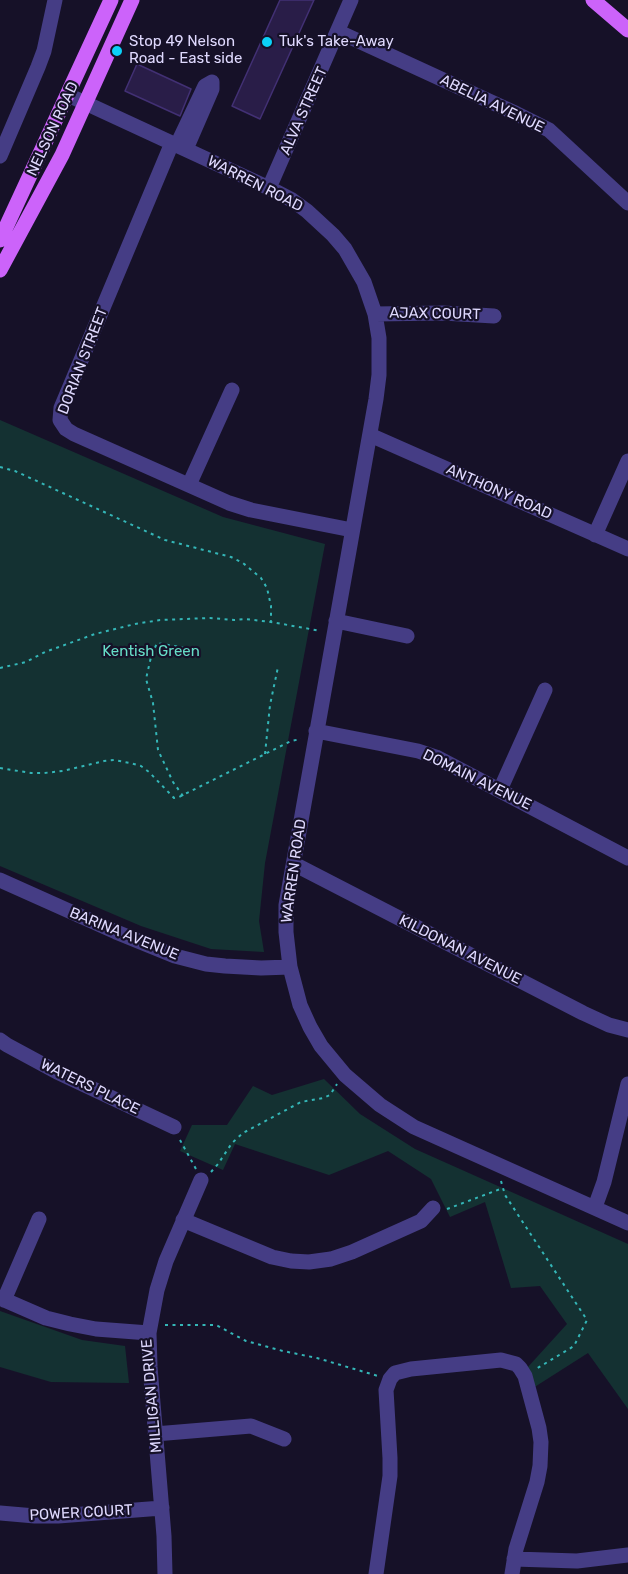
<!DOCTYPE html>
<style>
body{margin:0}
canvas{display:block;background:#161128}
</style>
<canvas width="628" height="1574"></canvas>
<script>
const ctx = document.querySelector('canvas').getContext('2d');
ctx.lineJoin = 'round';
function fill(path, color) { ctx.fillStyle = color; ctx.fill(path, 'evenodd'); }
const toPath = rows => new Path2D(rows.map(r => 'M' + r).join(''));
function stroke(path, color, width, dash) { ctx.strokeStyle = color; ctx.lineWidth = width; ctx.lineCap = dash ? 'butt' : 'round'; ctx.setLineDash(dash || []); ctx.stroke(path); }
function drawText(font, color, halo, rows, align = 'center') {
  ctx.font = font + ' Rubik,sans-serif'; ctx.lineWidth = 4.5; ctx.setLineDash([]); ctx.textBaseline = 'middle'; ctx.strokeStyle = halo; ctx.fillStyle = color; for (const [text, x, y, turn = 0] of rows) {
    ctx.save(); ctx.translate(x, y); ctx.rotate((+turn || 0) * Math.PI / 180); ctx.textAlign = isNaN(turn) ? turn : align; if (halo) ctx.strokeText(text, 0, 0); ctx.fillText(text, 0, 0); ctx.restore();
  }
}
const green = toPath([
 [0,420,223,517,325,544,265,863,259,921,264,952,211,949,141,926,0,866],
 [324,1079,360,1114,415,1149,628,1244,628,1409,588,1353,533,1388,527,1368,567,1324,540,1286,511,1288,485,1202,450,1217,431,1179,388,1151,329,1175,235,1144,223,1170,180,1151,192,1125,227,1125,253,1086,272,1095],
 [0,1311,82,1340,125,1346,129,1383,51,1382,0,1367]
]);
const building = toPath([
 [280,0,314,0,260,119,232,106,280,0],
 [137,64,191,89,180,116,125,91,137,64]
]);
const path = toPath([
 [0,467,15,471,165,540,231,557,243,563,261,578,267,588,271,606,271,621],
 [0,668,26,662,45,652,95,634,135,624,160,620,210,618,234,620,245,619,271,622,321,631],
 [265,754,270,705,278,667],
 [0,768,31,773,44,773,63,771,104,761,114,760,130,763,141,766,149,772,174,798,179,797,291,741,301,739],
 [183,796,173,782,158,750,153,703,146,679,151,657,157,643,185,648],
 [180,1140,196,1169],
 [211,1172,218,1164,232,1143,243,1133,301,1102,323,1098,330,1095,337,1084],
 [501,1181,505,1195,587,1320,574,1346,536,1369],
 [447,1209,503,1188],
 [165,1325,216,1325,246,1341,283,1351,317,1358,378,1376]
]);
const minor = toPath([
 [339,32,513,112,549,130,628,203],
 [68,95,269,188,292,200,307,211,333,235,345,249,364,282,375,314,379,338,379,375,376,399,286,905,286,932,290,967,300,1005,310,1027,321,1046,345,1075,380,1105,414,1127,628,1223],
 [172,143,61,408,60,420,66,429,74,434,229,503,251,510,352,530],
 [177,145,205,86,212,82,212,89,186,149],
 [0,156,38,67,44,51,55,0],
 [269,188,351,0],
 [375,314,443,313,494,316],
 [370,435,628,549],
 [189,485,232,390],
 [595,535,628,461],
 [336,621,407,636],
 [316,731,418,751,436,757,628,858],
 [500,790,545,690],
 [294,864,583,1013,609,1025,628,1030],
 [0,880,116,932,175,956,206,964,225,966,261,968,290,967],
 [0,1040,7,1045,57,1072,174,1127],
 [595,1207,604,1182,628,1084],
 [183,1220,272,1257,291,1261,309,1262,331,1259,352,1252,421,1221,433,1208],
 [0,1298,46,1318,70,1324,96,1329,149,1333],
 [4,1300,39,1219],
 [155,1434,251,1426,284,1439],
 [0,1513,35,1516,58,1516,162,1508],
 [514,1559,577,1561,628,1555],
 [165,1574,164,1536,150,1367,149,1333,157,1290,166,1261,201,1180],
 [376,1574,390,1476,390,1458,386,1390,390,1379,395,1373,411,1369,501,1360,516,1364,520,1368,525,1376,539,1428,541,1442,540,1466,537,1482,516,1549,512,1574]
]);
const major = toPath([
 [593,0,628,30],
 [0,240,111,0],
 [0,270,62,155,132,0]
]);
const markers = [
 [267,42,6,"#0bd1f8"],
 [117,51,6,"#0bd1f8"]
];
const poiNames = [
 ["Stop 49 Nelson",129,42],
 ["Road - East side",129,59],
 ["Tuk's Take-Away",279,42]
];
const streetNames = [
 ["ABELIA AVENUE",492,104,26],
 ["ALVA STREET",304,111,-66],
 ["NELSON ROAD",53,129,-65],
 ["WARREN ROAD",255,184,27],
 ["AJAX COURT",435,314,1],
 ["DORIAN STREET",83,361,-69],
 ["ANTHONY ROAD",499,492,24],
 ["DOMAIN AVENUE",477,780,26],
 ["WARREN ROAD",294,871,-82],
 ["BARINA AVENUE",124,934,22],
 ["KILDONAN AVENUE",460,950,27],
 ["WATERS PLACE",90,1087,26],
 ["MILLIGAN DRIVE",152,1396,-95],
 ["POWER COURT",81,1513,-3]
];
const parkNames = [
 ["Kentish Green",151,652]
];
fill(green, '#143132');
fill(building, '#291d48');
stroke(building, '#423074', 1.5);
stroke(path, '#34b6b7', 2, [3, 4.5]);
stroke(minor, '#453d85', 15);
stroke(major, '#cc63fa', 15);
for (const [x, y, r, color] of markers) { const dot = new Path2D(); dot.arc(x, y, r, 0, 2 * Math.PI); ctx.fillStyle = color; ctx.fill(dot); stroke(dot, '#161128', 2); }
drawText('15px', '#dfd9fe', '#161128', poiNames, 'left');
drawText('15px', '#dfd9fe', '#161128', streetNames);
drawText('15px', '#66ddc7', '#161128', parkNames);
</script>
